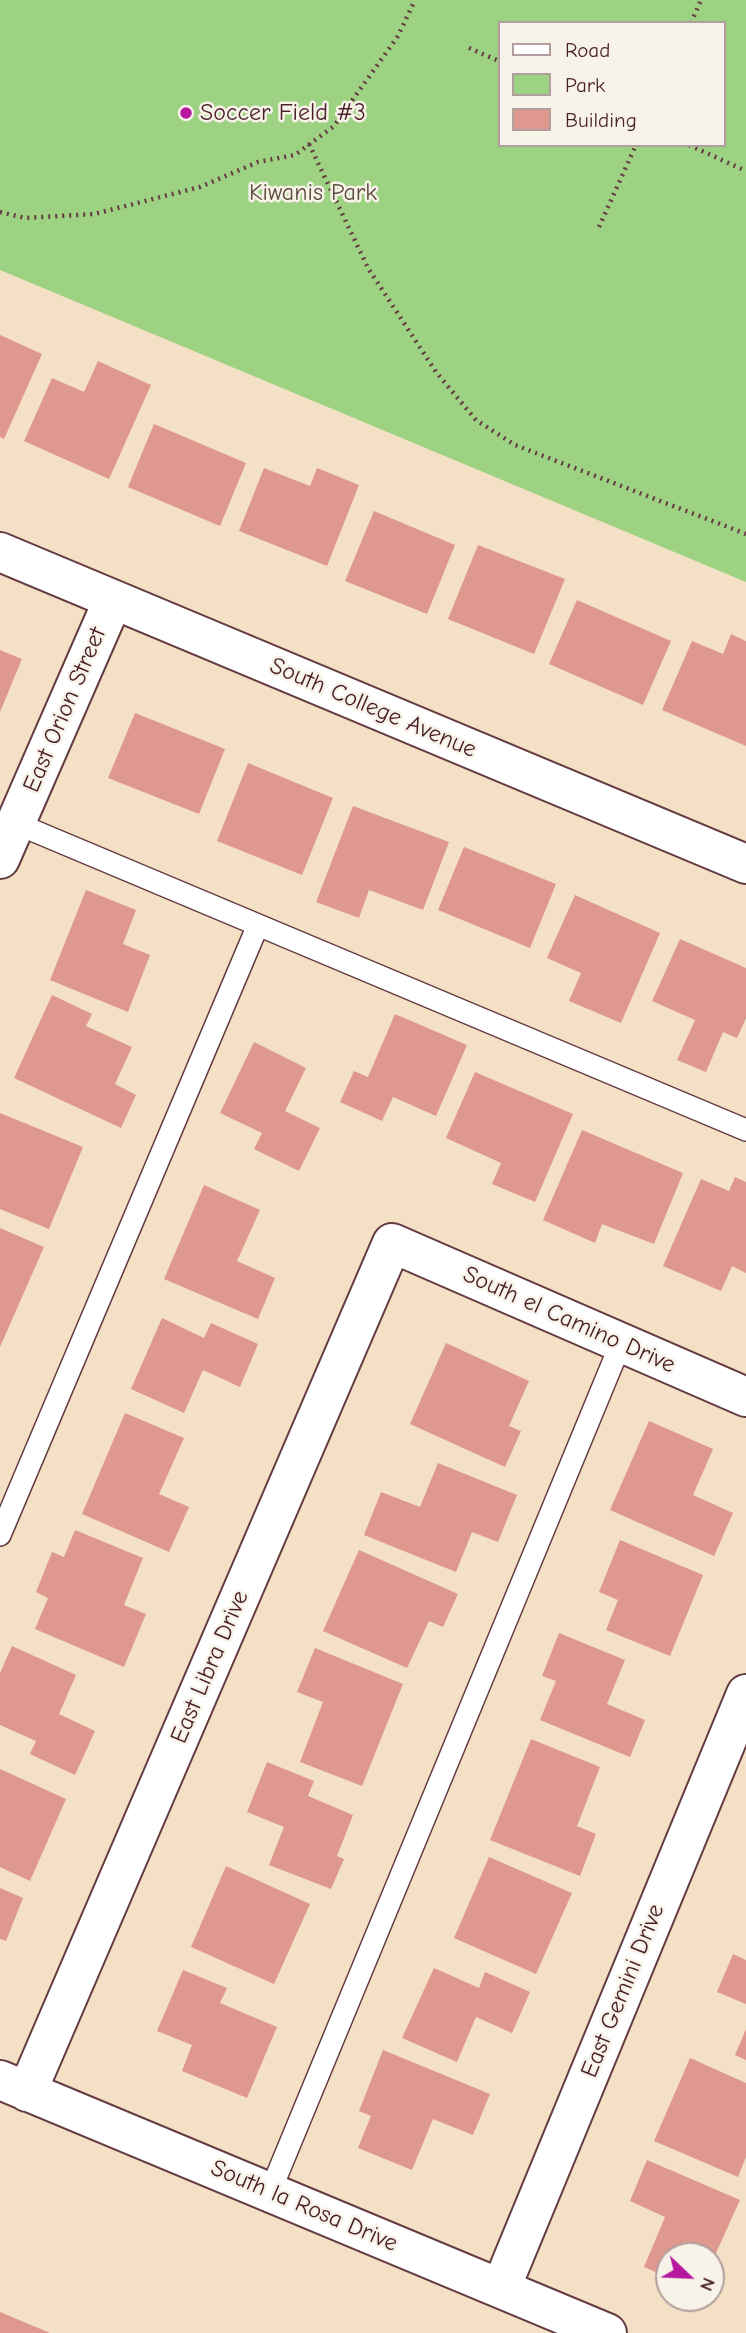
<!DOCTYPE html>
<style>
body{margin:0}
#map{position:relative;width:746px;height:2333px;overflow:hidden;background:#f4e0c5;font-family:"Comic Neue",sans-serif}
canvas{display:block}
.legend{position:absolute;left:498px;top:21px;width:228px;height:126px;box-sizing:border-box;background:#f7f3e8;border:2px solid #b29e9c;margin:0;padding:9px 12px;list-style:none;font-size:21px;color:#4a1f2b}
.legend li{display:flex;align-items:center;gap:14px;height:35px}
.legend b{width:35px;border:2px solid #b29e9c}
.north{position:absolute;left:655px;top:2242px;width:70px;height:70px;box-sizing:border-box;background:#f7f3e8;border:2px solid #b29e9c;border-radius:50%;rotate:113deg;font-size:19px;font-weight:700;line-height:28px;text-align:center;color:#4a1f2b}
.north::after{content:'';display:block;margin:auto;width:24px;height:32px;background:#b5179e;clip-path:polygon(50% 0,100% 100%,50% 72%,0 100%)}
</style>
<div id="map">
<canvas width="746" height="2333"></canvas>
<ul class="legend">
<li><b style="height:9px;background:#fff"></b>Road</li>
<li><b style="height:19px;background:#9ed283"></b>Park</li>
<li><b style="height:19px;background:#de988d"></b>Building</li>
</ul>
<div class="north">N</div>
</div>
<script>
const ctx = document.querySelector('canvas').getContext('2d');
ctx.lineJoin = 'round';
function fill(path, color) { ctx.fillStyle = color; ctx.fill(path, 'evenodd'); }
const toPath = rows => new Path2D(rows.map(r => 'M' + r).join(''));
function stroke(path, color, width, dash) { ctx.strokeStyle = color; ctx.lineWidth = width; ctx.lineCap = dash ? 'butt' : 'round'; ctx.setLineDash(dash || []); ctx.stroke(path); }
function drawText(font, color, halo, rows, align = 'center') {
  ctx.font = font + ' "Comic Neue",sans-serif'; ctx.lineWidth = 5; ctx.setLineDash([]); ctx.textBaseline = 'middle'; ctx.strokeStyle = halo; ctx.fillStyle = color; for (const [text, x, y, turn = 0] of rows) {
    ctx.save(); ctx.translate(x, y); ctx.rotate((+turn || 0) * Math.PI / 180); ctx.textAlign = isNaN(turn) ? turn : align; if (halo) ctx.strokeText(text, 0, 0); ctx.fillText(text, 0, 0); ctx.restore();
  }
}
const green = toPath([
 [0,0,746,0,746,582,0,270],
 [499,23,723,23,723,145,499,145]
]);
const building = toPath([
 [0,335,42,354,4,439,0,437],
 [98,361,151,385,109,479,24,441,52,378,84,392],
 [154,424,246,463,220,526,128,487],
 [264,468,310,486,317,468,359,485,327,566,239,531],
 [374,511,455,545,427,614,345,581],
 [478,545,565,579,534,654,448,619],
 [577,600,671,641,643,705,549,664],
 [731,634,746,641,746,746,662,710,692,641,723,654],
 [0,650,22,659,0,712],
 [135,713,225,749,199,814,108,778],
 [248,763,333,798,302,875,217,841],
 [353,806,449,842,423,910,369,890,359,918,316,902],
 [464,847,556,884,530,948,438,910],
 [86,890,136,910,123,944,150,955,128,1012,50,980],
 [575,895,660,933,621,1023,569,1001,581,973,547,958],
 [680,939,746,968,746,1018,737,1038,723,1032,706,1072,677,1060,695,1020,652,1001],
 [52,995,92,1014,86,1026,132,1047,115,1084,136,1095,121,1128,14,1078],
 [395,1014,467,1045,436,1116,393,1097,382,1121,340,1102,354,1071,368,1077],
 [254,1042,306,1068,285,1111,320,1128,299,1171,254,1149,262,1133,220,1113],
 [475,1072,573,1114,535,1202,492,1184,501,1163,446,1138],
 [0,1113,83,1147,49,1229,0,1209],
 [582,1130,683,1173,654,1244,602,1224,595,1243,543,1220],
 [735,1177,746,1182,746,1273,732,1266,721,1291,663,1266,701,1179,729,1191],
 [204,1185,260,1210,237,1261,275,1278,258,1319,164,1279],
 [0,1228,44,1247,0,1347],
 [162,1318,204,1338,211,1323,258,1344,240,1387,203,1370,184,1413,131,1389],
 [446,1343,529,1381,509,1426,521,1431,505,1467,410,1424],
 [125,1413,184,1438,159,1494,189,1507,169,1552,82,1514],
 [649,1421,713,1449,693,1495,733,1513,714,1556,610,1510],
 [438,1463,517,1495,498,1542,472,1532,456,1572,364,1535,381,1492,420,1507],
 [75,1530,143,1558,124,1605,146,1614,124,1667,35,1629,48,1598,36,1592,52,1552,64,1557],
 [620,1540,703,1575,670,1656,606,1630,618,1600,599,1592],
 [359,1550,458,1594,443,1627,429,1621,407,1668,323,1631],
 [559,1633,625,1660,607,1704,645,1720,630,1757,540,1720,556,1681,542,1676],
 [12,1646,76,1675,59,1714,95,1731,75,1775,30,1754,36,1741,0,1725,0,1673],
 [315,1648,403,1684,362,1786,300,1762,323,1702,297,1692],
 [531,1739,600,1767,577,1826,596,1834,580,1876,490,1840],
 [267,1762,314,1781,308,1796,353,1815,337,1856,344,1859,331,1889,269,1865,284,1827,247,1812],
 [0,1769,66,1799,30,1881,0,1867],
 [489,1857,572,1893,536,1974,454,1938],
 [226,1866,310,1904,274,1984,191,1947],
 [0,1888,23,1898,6,1941,0,1939],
 [733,1954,746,1960,746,2004,717,1992],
 [434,1968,479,1988,485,1972,530,1992,512,2033,476,2017,457,2062,402,2038],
 [183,1970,227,1988,220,2003,277,2027,247,2098,182,2071,192,2045,157,2031],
 [746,2029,746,2060,735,2055],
 [383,2050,490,2094,473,2135,433,2119,412,2170,358,2148,371,2116,359,2111],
 [690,2058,746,2083,746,2157,738,2177,654,2141],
 [647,2160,740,2200,711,2264,711,2256,669,2256,669,2278,644,2267,665,2217,630,2201],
 [0,2312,50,2333,0,2333]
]);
const path = toPath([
 [691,23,701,0],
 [469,48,499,61],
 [309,144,368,268,436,372,476,420,515,445,746,534],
 [689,145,746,171],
 [0,212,25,218,94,214,200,187,258,162,295,155,334,126,398,36,415,0],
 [599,227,636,145]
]);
const lane = toPath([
 [8,820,746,1130],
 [0,1535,258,925],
 [270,2192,621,1343]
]);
const street = toPath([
 [0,552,746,864],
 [0,859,113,600],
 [0,2080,607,2333],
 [27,2092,392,1243,746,1397],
 [501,2288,746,1694]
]);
const markers = [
 [186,113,7,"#b5179e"]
];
const poiNames = [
 ["Soccer Field #3",200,113]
];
const parkNames = [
 ["Kiwanis Park",313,193]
];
const streetNames = [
 ["South College Avenue",373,708,23],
 ["East Orion Street",65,710,-67],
 ["South el Camino Drive",569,1320,24],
 ["East Libra Drive",210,1667,-67],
 ["East Gemini Drive",623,1991,-68],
 ["South la Rosa Drive",304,2206,23]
];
fill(green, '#9ed283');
fill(building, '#de988d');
stroke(lane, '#643c42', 24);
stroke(street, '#643c42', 42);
stroke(path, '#643c42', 4.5, [2, 5]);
stroke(lane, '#fff', 21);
stroke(street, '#fff', 38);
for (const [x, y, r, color] of markers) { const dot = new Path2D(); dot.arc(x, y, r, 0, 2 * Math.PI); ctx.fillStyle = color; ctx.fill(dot); stroke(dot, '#f7f3e8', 2.5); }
drawText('24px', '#4a1f2b', '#f7f3e8', poiNames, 'left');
drawText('24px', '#5f4c41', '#f7f3e8', parkNames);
drawText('24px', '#4a1f2b', '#f7f3e8', streetNames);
</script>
